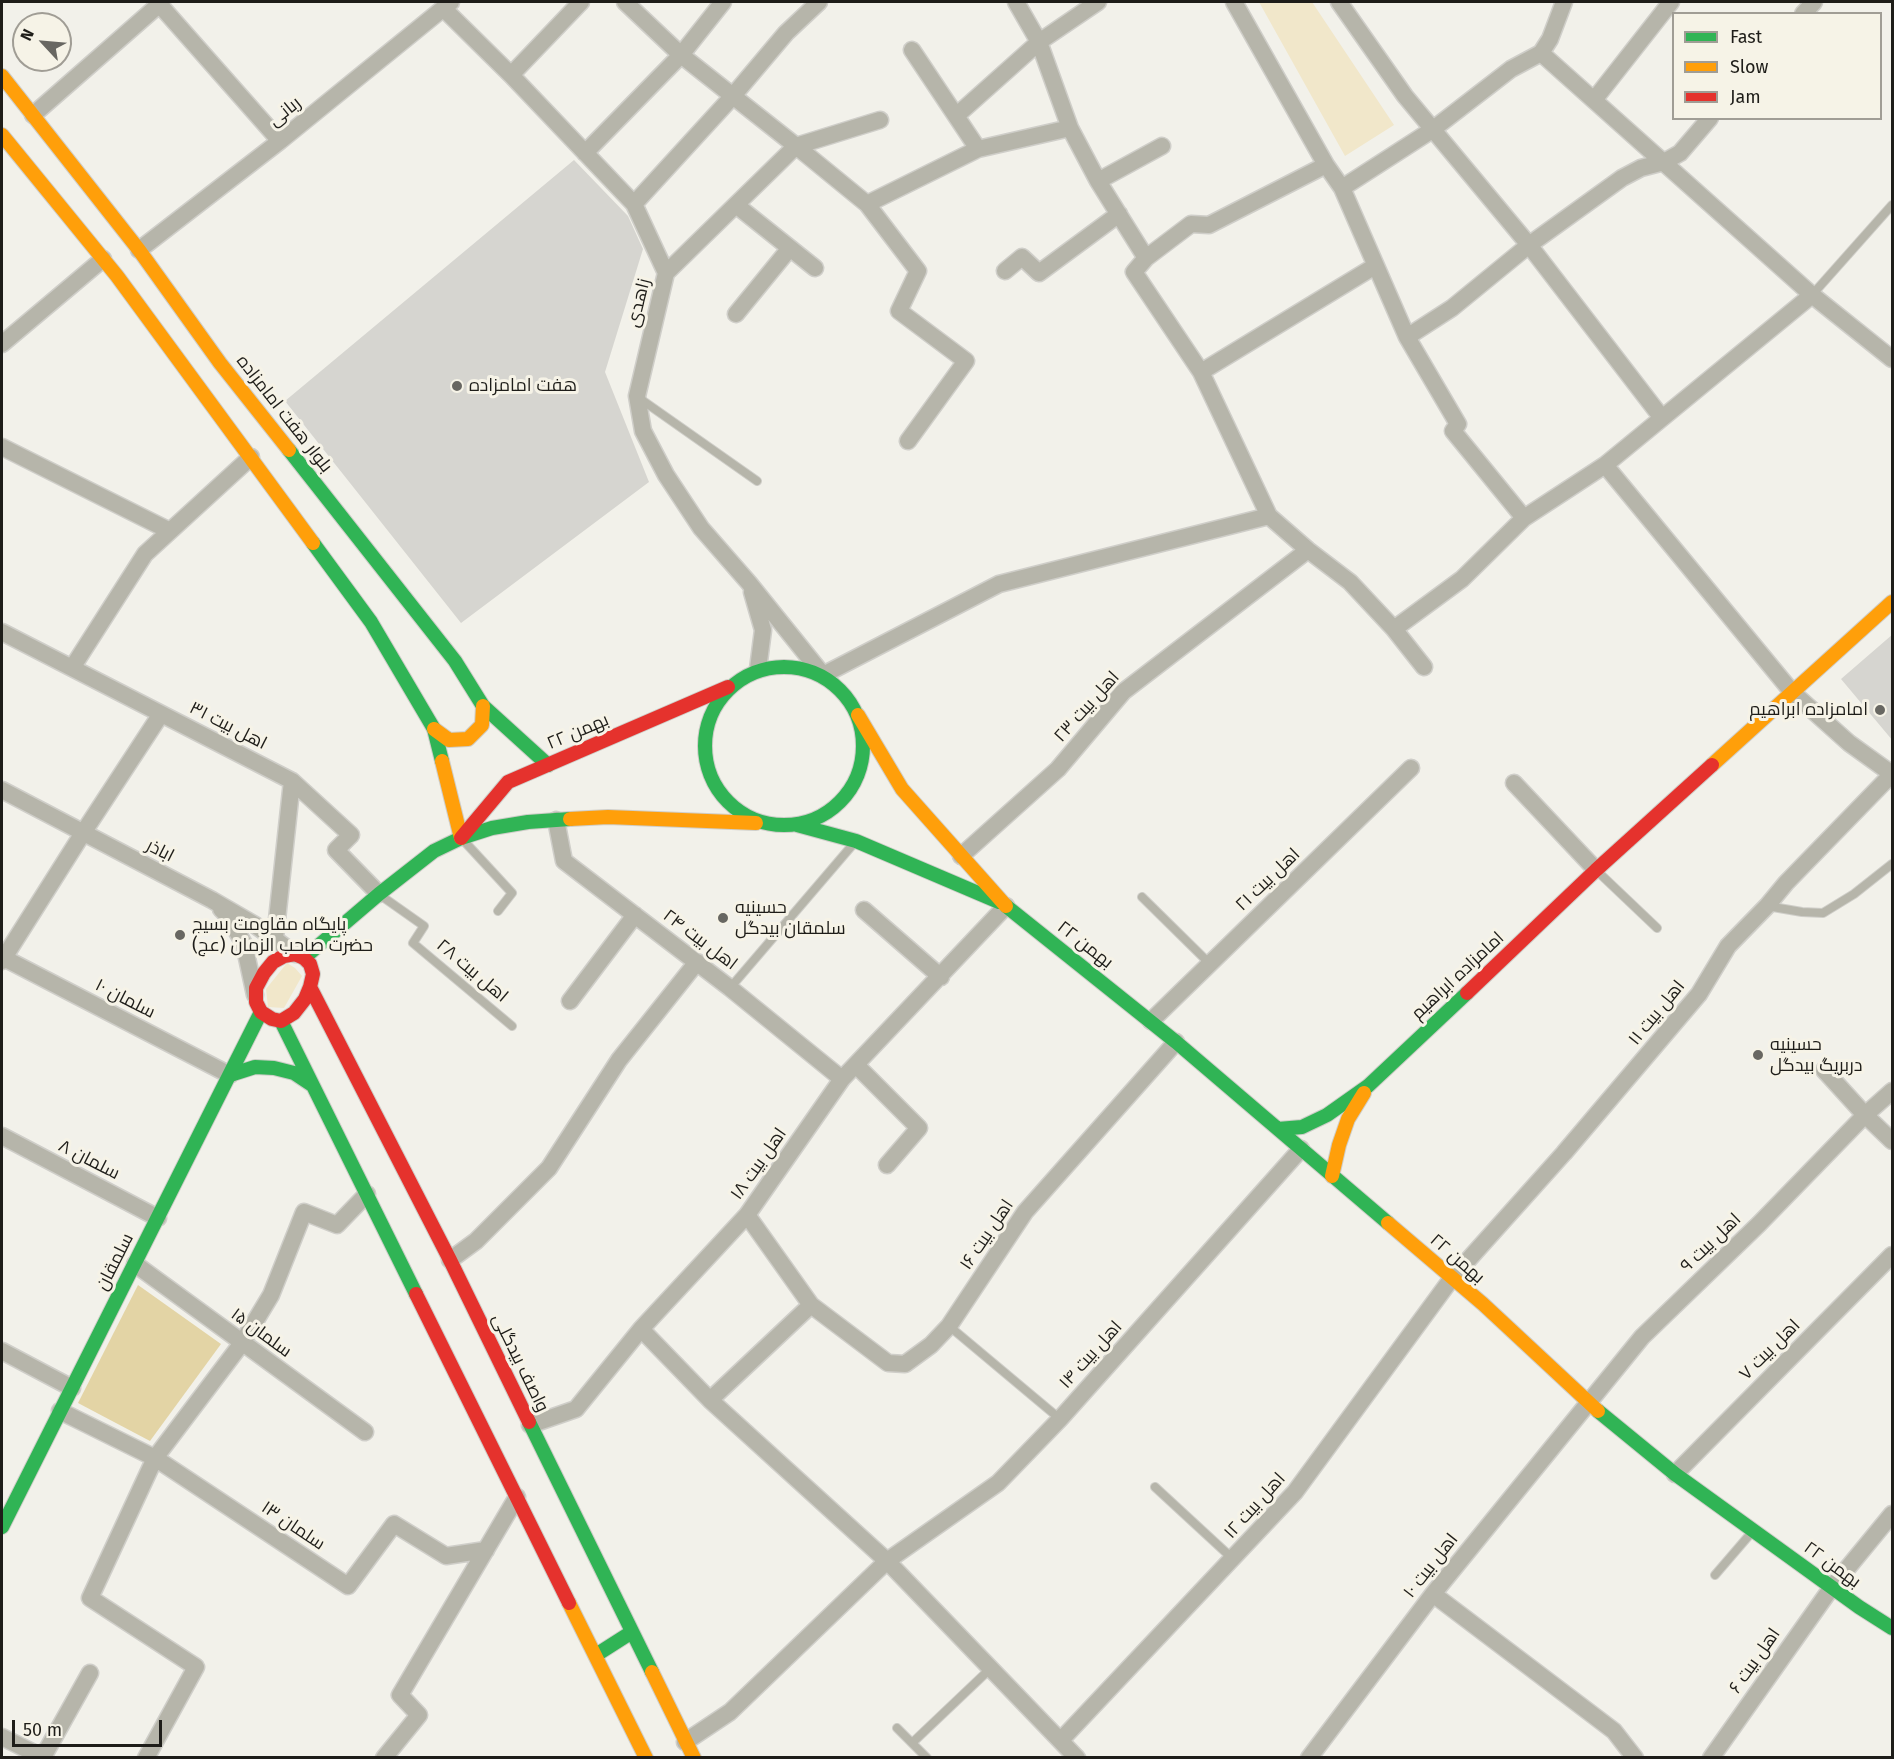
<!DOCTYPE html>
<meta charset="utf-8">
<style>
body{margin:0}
#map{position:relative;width:1894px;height:1759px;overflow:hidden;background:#f2f1ea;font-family:"Fira Sans",sans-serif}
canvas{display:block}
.frame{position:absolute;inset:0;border:3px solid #1e1d19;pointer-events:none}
.legend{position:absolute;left:1672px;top:12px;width:210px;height:108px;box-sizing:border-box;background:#f6f3e7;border:2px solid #a09d95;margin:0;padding:8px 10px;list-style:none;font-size:18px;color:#1e1d19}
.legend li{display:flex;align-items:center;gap:12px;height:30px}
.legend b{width:30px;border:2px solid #a09d95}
.north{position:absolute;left:12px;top:12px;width:60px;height:60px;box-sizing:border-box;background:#f6f3e7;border:2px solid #a09d95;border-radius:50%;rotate:296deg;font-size:16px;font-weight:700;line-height:24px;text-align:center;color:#1e1d19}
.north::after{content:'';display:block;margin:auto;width:21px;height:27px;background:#686762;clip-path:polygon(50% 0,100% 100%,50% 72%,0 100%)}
.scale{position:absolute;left:12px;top:1720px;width:150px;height:27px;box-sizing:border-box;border:3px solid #1e1d19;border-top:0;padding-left:8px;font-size:18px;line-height:21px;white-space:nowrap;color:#1e1d19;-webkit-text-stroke:4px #f6f3e7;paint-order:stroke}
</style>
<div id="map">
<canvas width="1894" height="1759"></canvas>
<div class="frame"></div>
<ul class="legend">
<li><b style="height:8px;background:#30b455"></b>Fast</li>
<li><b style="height:8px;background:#ff9f0a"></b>Slow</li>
<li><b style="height:8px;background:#e5322d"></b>Jam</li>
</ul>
<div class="north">N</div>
<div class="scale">50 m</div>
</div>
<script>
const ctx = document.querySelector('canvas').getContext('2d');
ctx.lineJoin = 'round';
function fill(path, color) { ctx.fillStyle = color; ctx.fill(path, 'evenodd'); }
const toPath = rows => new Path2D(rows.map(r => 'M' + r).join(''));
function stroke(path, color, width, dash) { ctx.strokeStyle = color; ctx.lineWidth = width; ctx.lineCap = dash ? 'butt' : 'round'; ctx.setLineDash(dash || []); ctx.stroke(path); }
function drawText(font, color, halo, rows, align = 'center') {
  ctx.font = font + ' "Fira Sans",Cairo,sans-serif'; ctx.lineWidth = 6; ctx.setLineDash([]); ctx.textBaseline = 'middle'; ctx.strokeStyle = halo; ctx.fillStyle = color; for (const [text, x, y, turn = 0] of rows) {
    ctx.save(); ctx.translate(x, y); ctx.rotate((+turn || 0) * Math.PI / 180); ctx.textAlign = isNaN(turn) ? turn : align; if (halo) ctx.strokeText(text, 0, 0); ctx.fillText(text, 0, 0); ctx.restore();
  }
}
const green = toPath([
 [1259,2,1312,2,1394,125,1345,156],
 [287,963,295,968,302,976,284,1008,268,1007,266,989]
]);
const forest = toPath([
 [138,1285,221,1344,150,1441,78,1403]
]);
const building = toPath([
 [574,160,628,216,643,249,605,372,649,482,461,623,285,401],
 [1893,634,1893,741,1841,679]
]);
const lane = toPath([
 [1812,295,1892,205],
 [639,398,757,481],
 [464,841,512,893,498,911],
 [1596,870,1657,928],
 [380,895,424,926,413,943,512,1026],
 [1142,897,1210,964],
 [1767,906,1802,912,1823,913,1854,894,1892,864],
 [730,988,855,842],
 [949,1326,1060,1419],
 [1155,1487,1233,1559],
 [1715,1575,1752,1532],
 [897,1728,927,1758],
 [912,1743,992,1667]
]);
const street = toPath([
 [625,2,681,55,796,146,880,120],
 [1234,2,1326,165,1342,188,1407,337,1452,308,1529,245,1622,178,1641,168,1664,162,1680,153,1710,118],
 [1339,2,1405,96,1529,245,1662,418],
 [159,4,280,141],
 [444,9,511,75,634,204,666,273,637,396,643,431,666,475,701,528,749,583,823,675,999,584,1269,516],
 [1803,14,1814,2],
 [912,50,978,149],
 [1541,53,1812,295,1892,359],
 [511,75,581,2],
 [1594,100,1671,2],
 [33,115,162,2],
 [956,116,1039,42,1098,2],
 [1070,128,1098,181,1146,258,1191,224,1209,225,1326,165],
 [585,153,681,55,723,2],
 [1098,181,1162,146],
 [1342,188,1432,130,1511,69,1541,53,1550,39,1564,2],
 [634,204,732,97,786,33,819,2],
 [867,204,918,271,899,311,966,361,908,441],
 [736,205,815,268],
 [139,250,280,141,451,2],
 [1146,258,1134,272,1201,372,1269,516,1308,550,1350,582,1394,629,1424,667],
 [1005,271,1022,257,1039,273,1119,214],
 [666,273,796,146,867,204,978,149,1070,128,1039,42,1016,2],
 [736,314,790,248],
 [1407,337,1458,424,1453,431,1524,518],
 [2,344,103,259],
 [1201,372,1375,266],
 [2,447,170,531],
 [1605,465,1792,692,1849,743,1892,774],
 [752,592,763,630,758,669],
 [1394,629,1462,579,1524,518,1605,465,1812,295],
 [2,632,292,781,351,835,336,850,379,894],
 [72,668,145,554,251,457],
 [1514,783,1596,870],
 [2,790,212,900,255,925,295,954],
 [556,820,564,861,730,988,842,1079],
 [961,856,1058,769,1123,692,1308,550],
 [221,909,228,916,244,944,255,995],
 [864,910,941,977],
 [275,938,292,781],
 [2,957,230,1075],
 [2,961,83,833,161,714],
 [570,1001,635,915],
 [1151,1021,1411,768],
 [856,1065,919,1128,887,1165],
 [1824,1070,1865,1115,1892,1141],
 [2,1136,158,1218],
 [450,1260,476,1241,549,1168,619,1060,697,962],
 [135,1264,365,1432],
 [811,1305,888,1363,905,1364,931,1345,949,1326,1025,1212,1176,1042],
 [641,1329,710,1400,811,1305,747,1215],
 [2,1351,72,1388],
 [710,1400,887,1561,1077,1758],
 [60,1411,155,1458,348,1586,394,1524,446,1556,486,1550],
 [530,1425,576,1409,641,1329,747,1215,842,1079,1006,906],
 [1675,1474,1892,1255],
 [1433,1594,1614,1731,1635,1758],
 [2,1737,44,1758],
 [1061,1740,1295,1492,1452,1278,1564,1153,1699,994,1728,946,1767,906,1786,883,1892,774],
 [685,1742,730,1712,887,1561,998,1483,1060,1419,1301,1149],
 [43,1757,90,1673],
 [146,1758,196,1667,90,1598,155,1458,242,1343,271,1295,304,1212,337,1225,367,1194],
 [384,1758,419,1715,400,1695,517,1497],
 [1309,1758,1433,1594,1642,1337,1759,1224,1865,1115,1892,1091],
 [1711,1758,1832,1587,1892,1514]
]);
const fast = toPath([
 [289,450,455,661,483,706,548,765],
 [313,543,371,622,434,729,442,761],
 '705 746a79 79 0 1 1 158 0a79 79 0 1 1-158 0Z',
 [797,825,856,841,999,902],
 [1006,906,1176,1042,1388,1223],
 [304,958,379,894,434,851,461,838,492,828,528,822,570,819],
 [281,1021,416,1294],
 [230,1075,255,1067,274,1068,294,1073,312,1085],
 [1278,1129,1302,1127,1327,1115,1368,1086,1467,993],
 [1598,1411,1675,1474,1859,1607,1892,1628],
 [529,1422,652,1672],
 [2,1527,261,1012],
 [596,1655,632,1632]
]);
const slow = toPath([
 [2,76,139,250,220,363,289,450],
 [2,135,117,276,313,543],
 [858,715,902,789,1006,906],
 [434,729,449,740,468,739,482,725,483,706],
 [442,761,461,838],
 [1712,765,1892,602],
 [570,819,608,817,756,823],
 [1332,1176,1339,1145,1348,1119,1364,1093],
 [1388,1223,1483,1304,1598,1411],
 [569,1603,646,1758],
 [652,1672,694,1758]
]);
const jam = toPath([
 [461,838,508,782,728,687],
 [295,954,304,958,310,964,313,974,310,987,305,999,294,1013,281,1021,272,1019,261,1012,256,1002,256,988,264,973,273,962,284,956,295,954],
 [310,987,450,1260,529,1422],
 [1467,993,1596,870,1712,765],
 [416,1294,569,1603]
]);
const markers = [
 [457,386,6,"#686762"],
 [1880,710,6,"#686762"],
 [723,918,6,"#686762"],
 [180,935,6,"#686762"],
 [1758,1055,6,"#686762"]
];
const streetNames = [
 ["ربانی",285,112,-39],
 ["زاهدی",639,303,-76],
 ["بلوار هفت امامزاده",284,414,52],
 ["اهل بیت ۲۳",1087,707,-48],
 ["اهل بیت ۳۱",228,726,27],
 ["۲۲ بهمن",578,732,-23],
 ["اباذر",160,851,27],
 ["اهل بیت ۲۱",1268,880,-44],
 ["اهل بیت ۲۴",700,940,37],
 ["۲۲ بهمن",1085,945,38],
 ["اهل بیت ۲۸",472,971,40],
 ["امامزاده ابراهیم",1458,976,-43],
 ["سلمان ۱۰",125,999,27],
 ["اهل بیت ۱۱",1657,1013,-51],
 ["سلمان ۸",89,1160,27],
 ["اهل بیت ۱۸",759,1164,-55],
 ["اهل بیت ۱۶",987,1235,-56],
 ["اهل بیت ۹",1711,1243,-44],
 ["۲۲ بهمن",1457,1259,41],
 ["سلمقان",115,1262,-63],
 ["سلمان ۱۵",261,1333,36],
 ["اهل بیت ۷",1770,1350,-45],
 ["اهل بیت ۱۴",1091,1355,-48],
 ["واصف بیدگلی",520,1363,64],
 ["اهل بیت ۱۲",1255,1506,-48],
 ["سلمان ۱۳",293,1526,34],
 ["۲۲ بهمن",1832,1565,36],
 ["اهل بیت ۱۰",1431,1566,-52],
 ["اهل بیت ۶",1755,1661,-55]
];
const poiNames = [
 ["هفت امامزاده",469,386],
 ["امامزاده ابراهیم",1868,710,"right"],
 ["حسینیه",735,908],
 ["سلمقان بیدگل",735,929],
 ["پایگاه مقاومت بسیج",192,925],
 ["حضرت صاحب الزمان (عج)",192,946],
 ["حسینیه",1770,1045],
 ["دربریگ بیدگل",1770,1066]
];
fill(green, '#f1e7ca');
fill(forest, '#e3d4a5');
fill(building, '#d6d5d0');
stroke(lane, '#cfcec9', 10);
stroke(street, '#cfcec9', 19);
stroke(fast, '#cfcec9', 16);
stroke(slow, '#cfcec9', 16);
stroke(jam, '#cfcec9', 16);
stroke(lane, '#b6b5aa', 8);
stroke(street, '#b6b5aa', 16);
stroke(fast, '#30b455', 14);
stroke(slow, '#ff9f0a', 14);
stroke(jam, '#e5322d', 14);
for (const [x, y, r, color] of markers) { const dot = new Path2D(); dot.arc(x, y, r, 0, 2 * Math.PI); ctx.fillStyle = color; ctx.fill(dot); stroke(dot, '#f6f3e7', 2); }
drawText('18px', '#1e1d19', '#f6f3e7', streetNames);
drawText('18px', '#1e1d19', '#f6f3e7', poiNames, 'left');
</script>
